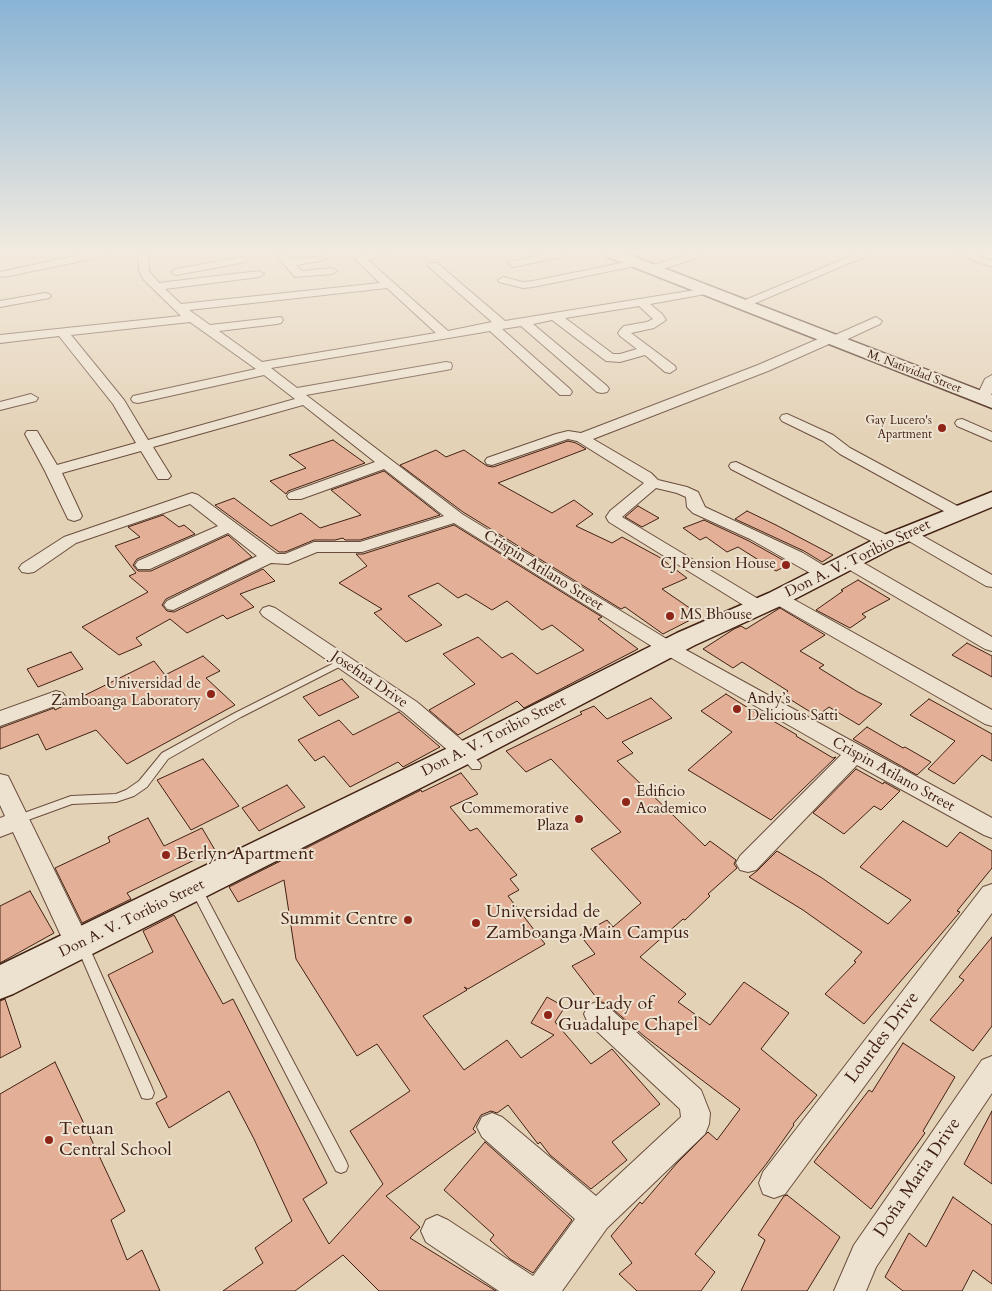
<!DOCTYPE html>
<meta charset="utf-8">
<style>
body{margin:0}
canvas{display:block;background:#e4d2b7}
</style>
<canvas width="992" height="1291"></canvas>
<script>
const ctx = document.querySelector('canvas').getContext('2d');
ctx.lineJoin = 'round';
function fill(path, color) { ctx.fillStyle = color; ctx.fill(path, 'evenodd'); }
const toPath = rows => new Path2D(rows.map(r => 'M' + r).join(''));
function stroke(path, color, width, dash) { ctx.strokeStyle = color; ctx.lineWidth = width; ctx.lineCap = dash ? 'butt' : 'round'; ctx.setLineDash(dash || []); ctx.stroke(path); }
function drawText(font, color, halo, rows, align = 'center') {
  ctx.font = font + ' Cardo,serif'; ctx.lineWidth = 4; ctx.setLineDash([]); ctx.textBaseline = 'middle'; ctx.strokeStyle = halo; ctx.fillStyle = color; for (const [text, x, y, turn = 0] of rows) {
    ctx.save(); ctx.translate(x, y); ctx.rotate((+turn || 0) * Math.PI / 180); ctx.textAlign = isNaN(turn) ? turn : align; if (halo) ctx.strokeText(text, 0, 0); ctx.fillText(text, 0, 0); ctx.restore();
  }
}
const building = toPath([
 [333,440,365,463,288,491,286,494,270,481,306,468,289,455,333,440],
 [568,441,576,443,586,449,498,483,552,513,574,500,593,514,576,526,612,543,622,537,659,557,687,578,662,589,700,615,663,634,625,607,621,609,463,512,400,465,436,450,446,457,464,450,487,466,493,467,568,441],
 [384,471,440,515,360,540,345,540,343,538,335,540,314,540,285,552,279,552,215,505,234,498,271,526,301,513,320,528,361,515,331,490,384,471],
 [638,506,659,518,642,527,625,517,638,506],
 [747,511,776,525,833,555,822,562,804,551,735,519,747,511],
 [163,515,179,527,184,525,195,534,137,559,133,565,138,571,151,571,228,535,252,557,166,599,162,605,167,611,174,612,263,569,275,581,240,594,254,607,227,619,223,615,187,633,170,619,136,638,142,645,119,655,82,627,148,592,129,576,136,573,115,546,140,537,128,527,163,515],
 [704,520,749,541,790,564,776,571,738,547,727,552,706,537,700,540,683,528,704,520],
 [454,525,602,617,598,619,638,649,524,708,517,701,458,735,429,710,475,684,443,654,478,637,502,658,512,653,537,674,584,650,552,625,542,630,507,601,492,610,466,594,458,598,438,583,408,596,442,625,406,642,374,613,382,609,339,583,367,566,356,554,363,554,454,525],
 [858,580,890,599,862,614,866,617,850,628,816,610,843,591,841,590,858,580],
 [780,608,825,635,800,651,824,665,819,668,858,692,882,704,859,725,829,707,817,716,783,695,788,691,742,662,733,668,703,649,734,629,741,626,746,629,780,608],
 [967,643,992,656,992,677,952,655,967,643],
 [71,652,83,669,38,687,27,669,71,652],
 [203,656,220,671,206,678,235,705,127,764,96,730,46,750,38,734,0,749,0,728,54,708,55,710,154,661,165,675,203,656],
 [342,679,359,697,319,716,303,697,342,679],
 [726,694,761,716,763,715,797,735,796,736,833,758,836,757,771,820,688,770,732,732,701,711,726,694],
 [651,698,672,718,622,742,633,753,617,761,705,846,710,841,736,860,734,864,737,868,708,894,710,896,685,920,683,919,640,957,686,994,678,1002,710,1025,744,982,789,1013,761,1049,817,1095,793,1124,794,1125,767,1163,695,1254,715,1272,701,1291,637,1291,619,1274,632,1263,611,1236,640,1202,642,1204,677,1163,708,1132,717,1140,740,1109,644,1036,607,1004,599,1001,572,966,595,954,580,935,607,920,613,927,641,903,591,849,621,832,551,759,526,772,506,751,582,714,580,712,594,706,607,719,651,698],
 [929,699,992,734,992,761,982,755,954,784,928,769,955,741,910,715,929,699],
 [399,712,440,747,403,767,398,762,350,787,324,756,315,761,298,740,339,720,353,735,399,712],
 [867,727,903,748,905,747,931,762,917,775,853,739,867,727],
 [203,759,239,806,191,830,157,780,203,759],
 [856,769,883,784,884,782,900,791,881,810,874,806,844,834,813,813,856,769],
 [461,773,478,794,450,807,470,831,477,828,517,875,510,879,519,890,508,896,545,944,468,989,464,987,467,990,423,1016,464,1070,507,1040,521,1058,554,1035,531,1023,547,997,565,1007,555,1022,591,1064,612,1049,660,1104,612,1142,627,1160,591,1189,550,1155,540,1142,538,1144,508,1105,497,1113,491,1111,481,1115,473,1129,476,1132,386,1196,420,1227,410,1238,496,1291,379,1291,343,1255,295,1291,223,1291,263,1263,255,1248,292,1221,254,1139,229,1091,169,1128,156,1103,167,1097,108,975,153,952,143,931,174,915,223,1004,233,999,327,1183,303,1199,329,1244,383,1184,350,1131,410,1091,377,1044,357,1056,296,959,284,880,238,902,229,887,421,790,422,792,461,773],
 [287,785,305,807,259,831,242,808,287,785],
 [148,818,164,846,202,828,215,850,127,893,131,899,82,923,55,868,110,842,108,837,148,818],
 [903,821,947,847,960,832,992,851,992,868,957,911,960,912,864,1024,825,994,856,962,854,961,862,952,803,910,749,877,757,871,777,851,822,878,888,924,911,900,860,867,903,821],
 [30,891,54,933,0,963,0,906,30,891],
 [992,937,992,1026,973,1051,930,1020,964,980,959,977,992,937],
 [5,999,21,1047,0,1058,0,1001,5,999],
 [903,1043,955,1077,923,1131,925,1133,871,1209,814,1162,869,1090,872,1092,903,1043],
 [55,1062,125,1211,111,1220,127,1260,142,1250,160,1291,0,1291,0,1094,55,1062],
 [992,1111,992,1184,964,1164,992,1111],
 [485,1142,572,1220,533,1273,510,1259,490,1240,494,1235,444,1190,485,1142],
 [787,1195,840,1237,807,1291,741,1291,765,1240,758,1235,784,1196,787,1195],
 [953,1197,992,1225,992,1284,973,1270,962,1291,903,1291,885,1277,909,1233,926,1247,953,1197]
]);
const lane = toPath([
 [342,659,346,662,345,664,241,717,168,759,147,787,134,796,116,802,72,804,17,824,13,823,12,820,13,817,71,796,116,794,126,790,139,781,162,753,235,713,342,659],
 [464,749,467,750,480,763,481,766,480,769,472,769,461,756,459,753,461,750,464,749],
 [197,885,201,887,346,1161,348,1166,346,1171,341,1173,336,1171,191,890,193,887,197,885],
 [83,942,87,943,89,947,152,1088,154,1093,152,1098,147,1099,142,1098,77,947,79,943,83,942]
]);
const street = toPath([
 [84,254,106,254,101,257,4,277,0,276,0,272,84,254],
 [138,254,148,254,149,271,159,283,259,271,264,274,259,277,165,289,181,304,380,283,355,259,366,254,385,254,368,260,448,331,492,322,429,267,428,265,429,263,437,263,505,321,707,288,711,289,713,291,711,293,650,304,662,314,666,320,654,328,631,333,675,366,676,369,670,373,665,372,645,355,620,362,606,361,552,320,533,324,607,386,609,389,607,392,602,393,597,392,521,326,502,329,570,389,572,392,570,395,560,395,490,331,271,368,297,388,446,362,451,363,452,366,451,369,446,370,306,395,462,514,675,644,992,818,992,838,984,835,857,765,756,870,748,872,740,870,736,863,740,856,841,755,661,652,454,523,362,552,317,552,288,564,271,563,173,610,167,609,164,605,167,601,257,556,228,533,150,569,138,569,135,565,138,561,218,526,190,504,76,543,34,572,28,573,22,572,19,568,22,564,64,537,192,493,198,495,277,554,285,554,314,542,360,542,444,516,384,469,301,499,289,499,287,496,289,493,375,462,303,405,153,447,171,476,168,479,158,479,141,451,62,473,82,516,80,519,74,521,68,519,45,471,25,434,27,431,37,431,57,465,136,443,113,404,59,336,0,343,0,335,181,316,144,280,139,271,138,254],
 [387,288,436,333,262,362,219,331,277,324,281,323,283,320,281,317,210,325,189,310,387,288],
 [639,306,653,319,647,322,624,326,620,330,618,333,620,336,637,349,620,354,613,354,565,318,639,306],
 [190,322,256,369,133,396,131,399,133,402,138,403,264,375,295,399,148,440,124,400,71,335,190,322],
 [275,254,286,254,291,259,324,256,325,258,324,260,296,265,302,271,332,268,337,271,332,274,295,277,275,254],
 [545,254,567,254,562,257,513,267,508,264,509,262,545,254],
 [687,254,701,255,700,257,656,271,648,271,647,269,648,267,687,254],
 [856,254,871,254,746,307,742,308,736,305,738,303,856,254],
 [957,254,973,254,992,261,992,267,957,254],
 [242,257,247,260,246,262,176,275,171,272,176,269,242,257],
 [636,260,641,263,640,265,533,287,523,288,499,282,498,280,503,277,523,282,533,281,636,260],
 [45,293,49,294,51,296,49,298,0,307,0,301,45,293],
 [876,317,882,321,880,324,837,344,829,344,768,371,593,439,651,473,658,480,687,487,698,492,705,507,803,553,831,570,834,574,831,578,825,579,819,578,750,539,693,513,687,507,686,497,677,493,656,488,622,517,765,603,768,607,765,611,759,613,753,611,609,522,606,517,610,511,644,483,577,441,568,439,492,465,487,464,485,461,487,458,556,434,568,431,581,433,758,365,825,336,833,336,876,317],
 [992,375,992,393,990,398,983,402,978,401,976,398,985,379,992,375],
 [31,394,38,398,36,401,0,410,0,402,31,394],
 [787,414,833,435,850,448,963,509,965,512,963,515,957,517,951,515,840,454,823,441,782,421,780,418,782,415,787,414],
 [962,419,992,432,992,441,957,426,955,423,957,420,962,419],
 [736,462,893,538,895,542,893,546,881,546,731,469,729,466,731,463,736,462],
 [908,529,914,531,992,575,992,587,986,586,902,537,900,534,902,531,908,529],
 [849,557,855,558,992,637,992,651,985,649,843,566,841,562,843,558,849,557],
 [778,593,784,594,992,710,992,726,985,724,772,602,769,598,772,594,778,593],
 [269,606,275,608,417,702,471,748,475,753,471,758,464,761,457,758,403,712,263,616,260,612,263,608,269,606],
 [56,691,63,693,66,698,63,703,0,726,0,711,56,691],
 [0,774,8,776,11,782,87,937,91,945,87,953,78,956,69,953,13,832,0,837,0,818,5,816,0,805,0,774],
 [992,884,992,913,785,1194,774,1198,763,1194,759,1183,763,1172,983,887,992,884],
 [597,1002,606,1005,701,1090,710,1113,709,1124,705,1134,607,1228,562,1291,499,1291,426,1242,421,1231,426,1220,437,1215,448,1220,533,1276,575,1219,482,1137,477,1127,482,1117,492,1113,502,1117,596,1196,681,1117,680,1109,588,1023,584,1014,588,1005,597,1002],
 [992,1056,992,1093,876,1267,866,1291,834,1291,854,1245,982,1060,992,1056]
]);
const secondary = toPath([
 [606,254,627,254,992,395,992,408,608,257,606,254],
 [992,492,992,507,895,547,787,603,695,645,474,761,13,994,0,999,0,965,454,745,677,633,769,593,879,537,992,492]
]);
const markers = [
 [942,428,5,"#8f2418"],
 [786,565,5,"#8f2418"],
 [670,616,5,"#8f2418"],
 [211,694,5,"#8f2418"],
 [737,709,5,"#8f2418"],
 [626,802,5,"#8f2418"],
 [579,819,5,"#8f2418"],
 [166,855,5,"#8f2418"],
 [408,920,5,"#8f2418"],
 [476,923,5,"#8f2418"],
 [548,1015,5,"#8f2418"],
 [49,1140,5,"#8f2418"]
];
const farStreetnames = [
 ["M. Natividad Street",914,372,21]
];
const farPoinames = [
 ["Gay Lucero's",932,421],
 ["Apartment",932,435]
];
const streetNames = [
 ["Don A. V. Toribio Street",858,559,-26],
 ["Crispin Atilano Street",543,571,32],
 ["Josefina Drive",369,680,34],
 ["Don A. V. Toribio Street",494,737,-27],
 ["Crispin Atilano Street",893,775,29],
 ["Don A. V. Toribio Street",132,919,-26]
];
const poiNames = [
 ["CJ Pension House",776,565],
 ["MS Bhouse",680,616,"left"],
 ["Universidad de",201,685],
 ["Zamboanga Laboratory",201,702],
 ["Andy’s",747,700,"left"],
 ["Delicious Satti",747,717,"left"],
 ["Edificio",636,793,"left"],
 ["Academico",636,810,"left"],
 ["Commemorative",569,810],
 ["Plaza",569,827]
];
const nearPoinames = [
 ["Berlyn Apartment",176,855],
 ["Universidad de",486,913],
 ["Zamboanga Main Campus",486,934],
 ["Summit Centre",398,920,"right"],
 ["Our Lady of",558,1005],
 ["Guadalupe Chapel",558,1026],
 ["Tetuan",59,1130],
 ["Central School",59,1151]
];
const nearStreetnames = [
 ["Lourdes Drive",883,1038,-53],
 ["Doña Maria Drive",918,1178,-56]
];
fill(building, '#e4af97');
stroke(building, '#422113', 1);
stroke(lane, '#6a4d3c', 2);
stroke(street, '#6a4d3c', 2);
stroke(secondary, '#422113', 3);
fill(lane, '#ede2d0');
fill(street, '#ede2d0');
fill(secondary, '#ede2d0');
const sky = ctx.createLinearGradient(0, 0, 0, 435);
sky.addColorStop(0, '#89b4d5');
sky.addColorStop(0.58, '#f3ebdf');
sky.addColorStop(1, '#f3ebdf00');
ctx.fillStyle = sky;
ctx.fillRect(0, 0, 992, 435);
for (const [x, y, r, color] of markers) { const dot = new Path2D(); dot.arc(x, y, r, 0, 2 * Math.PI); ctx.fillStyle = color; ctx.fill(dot); stroke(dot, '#ede2d0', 2); }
drawText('12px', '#422113', '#ede2d0', farStreetnames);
drawText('12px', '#422113', '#ede2d0', farPoinames, 'right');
drawText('15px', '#422113', '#ede2d0', streetNames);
drawText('15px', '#422113', '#ede2d0', poiNames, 'right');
drawText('18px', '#422113', '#ede2d0', nearPoinames, 'left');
drawText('18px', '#422113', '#ede2d0', nearStreetnames);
</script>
